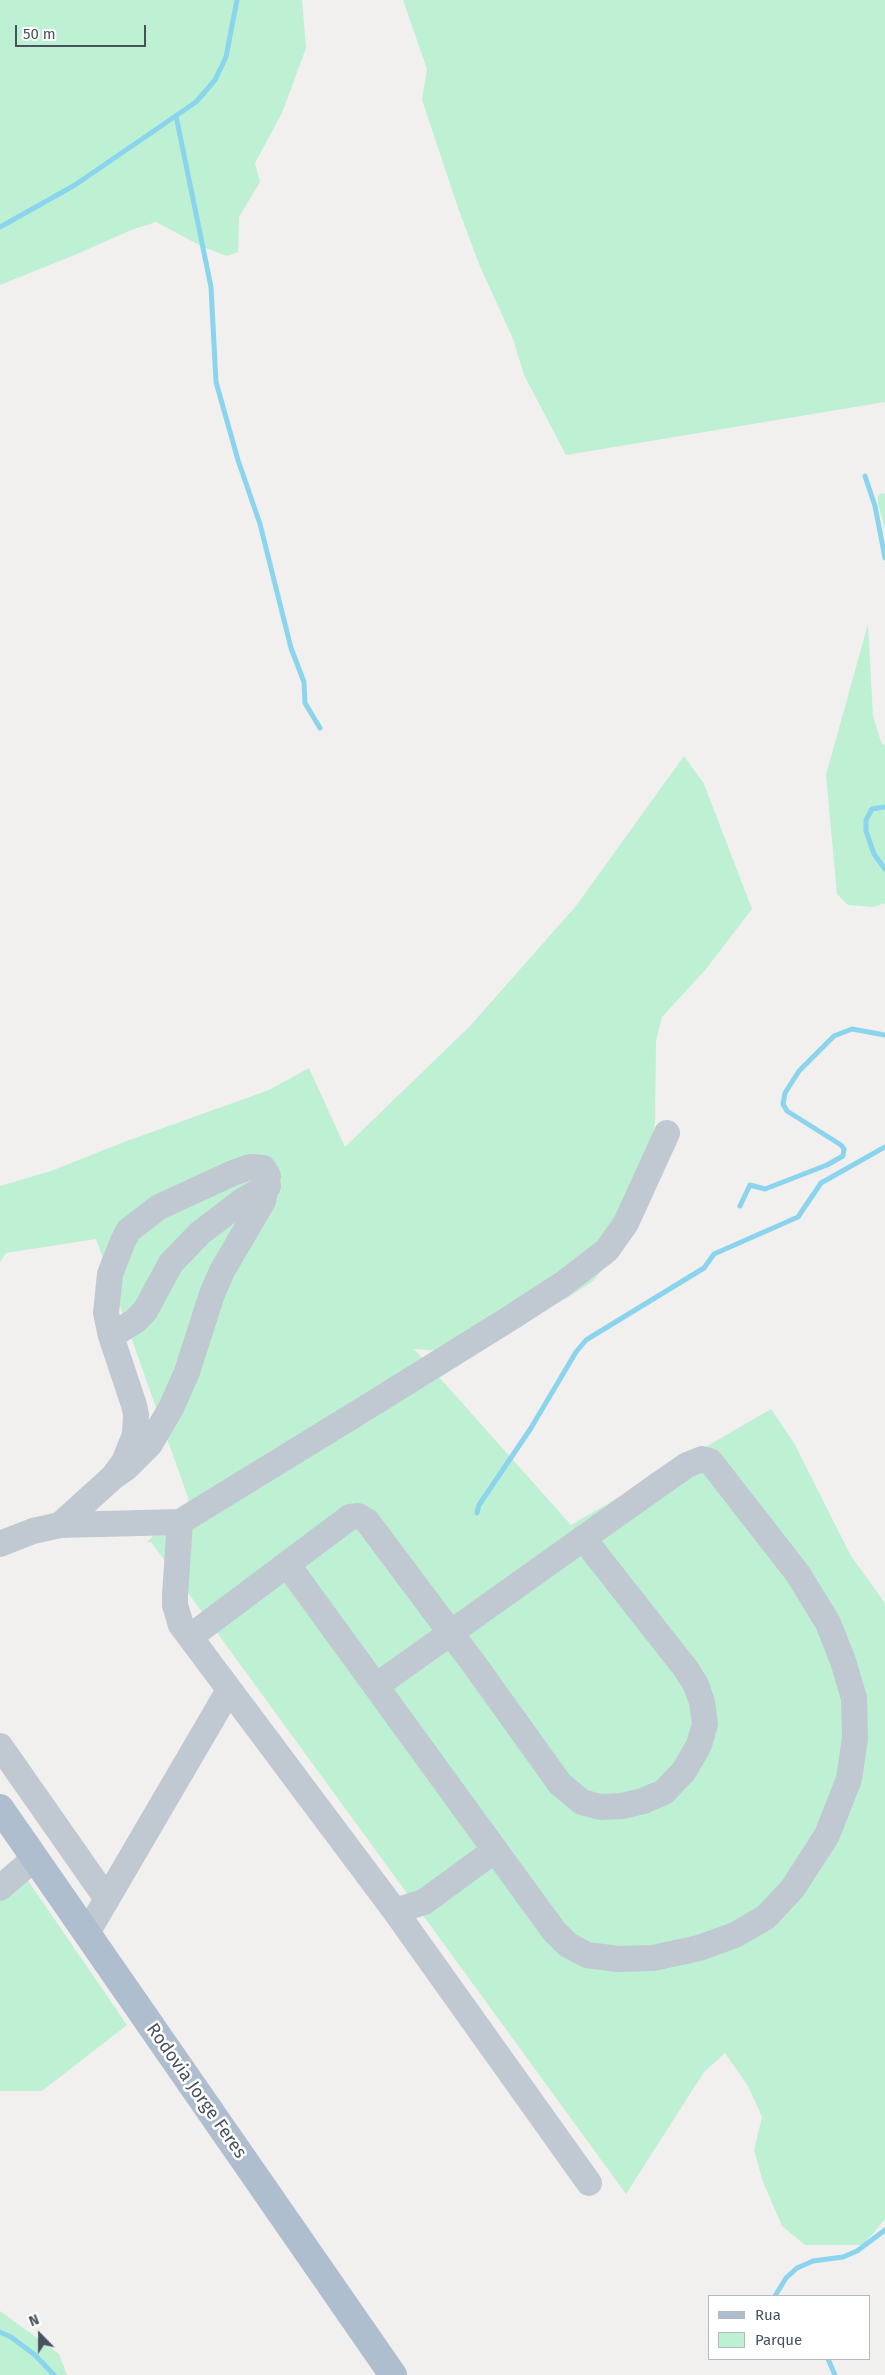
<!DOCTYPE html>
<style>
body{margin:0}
#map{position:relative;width:885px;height:2375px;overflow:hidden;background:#f2efef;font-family:"Fira Sans",sans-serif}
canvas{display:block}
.legend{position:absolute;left:708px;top:2295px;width:162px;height:65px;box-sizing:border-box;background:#fff;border:1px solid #b5babe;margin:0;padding:6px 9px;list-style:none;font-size:15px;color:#47525d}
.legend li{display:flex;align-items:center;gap:10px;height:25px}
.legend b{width:25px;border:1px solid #b5babe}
.north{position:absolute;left:15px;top:2310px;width:50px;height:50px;-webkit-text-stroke:4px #fff;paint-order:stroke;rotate:338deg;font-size:14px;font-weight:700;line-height:20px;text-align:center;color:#47525d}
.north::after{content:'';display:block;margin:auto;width:18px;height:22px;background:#47525d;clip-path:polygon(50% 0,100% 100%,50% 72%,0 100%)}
.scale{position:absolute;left:15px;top:25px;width:131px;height:22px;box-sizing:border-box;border:2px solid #47525d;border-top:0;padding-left:6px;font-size:15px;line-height:18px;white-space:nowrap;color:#47525d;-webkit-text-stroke:4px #fff;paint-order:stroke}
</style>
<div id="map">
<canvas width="885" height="2375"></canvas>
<ul class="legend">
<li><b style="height:6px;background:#afbece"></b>Rua</li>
<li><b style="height:14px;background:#bef0d3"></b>Parque</li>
</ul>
<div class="north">N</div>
<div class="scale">50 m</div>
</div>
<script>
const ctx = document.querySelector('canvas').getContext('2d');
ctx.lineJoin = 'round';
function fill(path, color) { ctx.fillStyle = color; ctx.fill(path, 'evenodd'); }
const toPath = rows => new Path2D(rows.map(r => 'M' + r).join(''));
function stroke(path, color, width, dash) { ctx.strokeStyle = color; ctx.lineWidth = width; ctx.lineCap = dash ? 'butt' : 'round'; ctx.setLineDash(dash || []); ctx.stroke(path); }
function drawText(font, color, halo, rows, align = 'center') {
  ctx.font = font + ' "Fira Sans",sans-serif'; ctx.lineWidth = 5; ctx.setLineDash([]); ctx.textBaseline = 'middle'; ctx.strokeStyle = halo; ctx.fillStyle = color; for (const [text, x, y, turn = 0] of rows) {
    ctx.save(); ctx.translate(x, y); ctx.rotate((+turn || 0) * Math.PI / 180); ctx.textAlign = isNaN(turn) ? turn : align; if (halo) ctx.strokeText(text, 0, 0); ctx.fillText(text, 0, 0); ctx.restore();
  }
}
const green = toPath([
 [0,0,302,0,306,48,282,113,255,163,260,182,239,217,238,252,227,256,203,247,156,222,131,230,77,254,0,285],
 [403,0,885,0,885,402,566,455,524,375,513,339,479,264,457,205,422,100,427,69],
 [881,493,885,494,885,529,878,503,878,496],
 [868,624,873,716,881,742,885,746,885,903,874,907,848,905,837,894,826,775],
 [684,756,704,784,752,909,706,969,662,1017,656,1041,655,1123,648,1159,612,1258,593,1281,567,1298,456,1352,414,1349,571,1525,771,1409,794,1443,851,1556,885,1603,885,2219,863,2245,805,2245,782,2226,763,2182,754,2150,762,2117,748,2086,725,2053,704,2072,626,2194,151,1542,147,1542,189,1500,96,1239,6,1253,0,1262,0,1186,51,1171,124,1142,269,1090,309,1068,345,1147,470,1026,576,906],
 [18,1866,127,2025,42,2091,0,2091,0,1885],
 [0,2311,59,2354,67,2375,0,2375]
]);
const stream = toPath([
 [176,116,211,287,216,382,238,460,260,524,291,648,304,682,305,703,320,728],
 [0,227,75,185,196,102,215,80,226,57,237,0],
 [865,476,875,506,885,558],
 [885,807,872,809,866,820,866,831,874,854,885,869],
 [740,1206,750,1185,765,1189,827,1165,843,1156,844,1149,841,1145,787,1111,783,1104,785,1093,799,1071,834,1036,852,1029,885,1035],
 [477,1513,479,1505,531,1428,576,1352,586,1340,704,1268,714,1254,798,1217,821,1183,885,1147],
 [775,2296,786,2278,797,2268,813,2261,843,2257,857,2251,885,2230],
 [0,2332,11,2337,35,2355,54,2375],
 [828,2359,835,2375]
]);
const minor = toPath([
 [111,1336,135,1321,145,1311,171,1263,200,1233,242,1201,268,1186],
 [180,1522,175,1595,175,1605,181,1625,395,1911,589,2183],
 [60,1525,113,1477,124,1462,135,1435,136,1415,134,1405,111,1336,106,1313,110,1274,123,1241,129,1230,159,1207,233,1173,250,1167,263,1168,268,1176,263,1201,222,1271,212,1294,187,1372,171,1408,150,1444,126,1468,113,1477],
 [0,1544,33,1531,60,1525,180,1522,364,1409,512,1317,563,1284,607,1250,626,1223,667,1133],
 [287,1564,495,1850,554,1931,568,1945,587,1955,618,1959,653,1958,699,1948,735,1935,766,1917,793,1888,827,1835,849,1779,855,1738,854,1698,843,1661,828,1623,798,1574,710,1461,702,1459,687,1465,654,1488,376,1686],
 [190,1637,350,1517,358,1516,367,1521,474,1664,560,1784,582,1802,600,1807,622,1806,643,1801,664,1792,684,1771,699,1745,705,1724,702,1702,696,1685,686,1669,583,1538],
 [0,1746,107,1899],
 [0,1888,35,1858],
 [395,1911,424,1902,495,1850],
 [87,1933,229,1690]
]);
const major = toPath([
 [0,1808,393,2375]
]);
const streetNames = [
 ["Rodovia Jorge Feres",196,2091,55]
];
fill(green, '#bef0d3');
stroke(stream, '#8ad5ed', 5);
stroke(minor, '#c0c9d1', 26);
stroke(major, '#afbece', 28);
drawText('18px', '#47525d', '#fff', streetNames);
</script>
